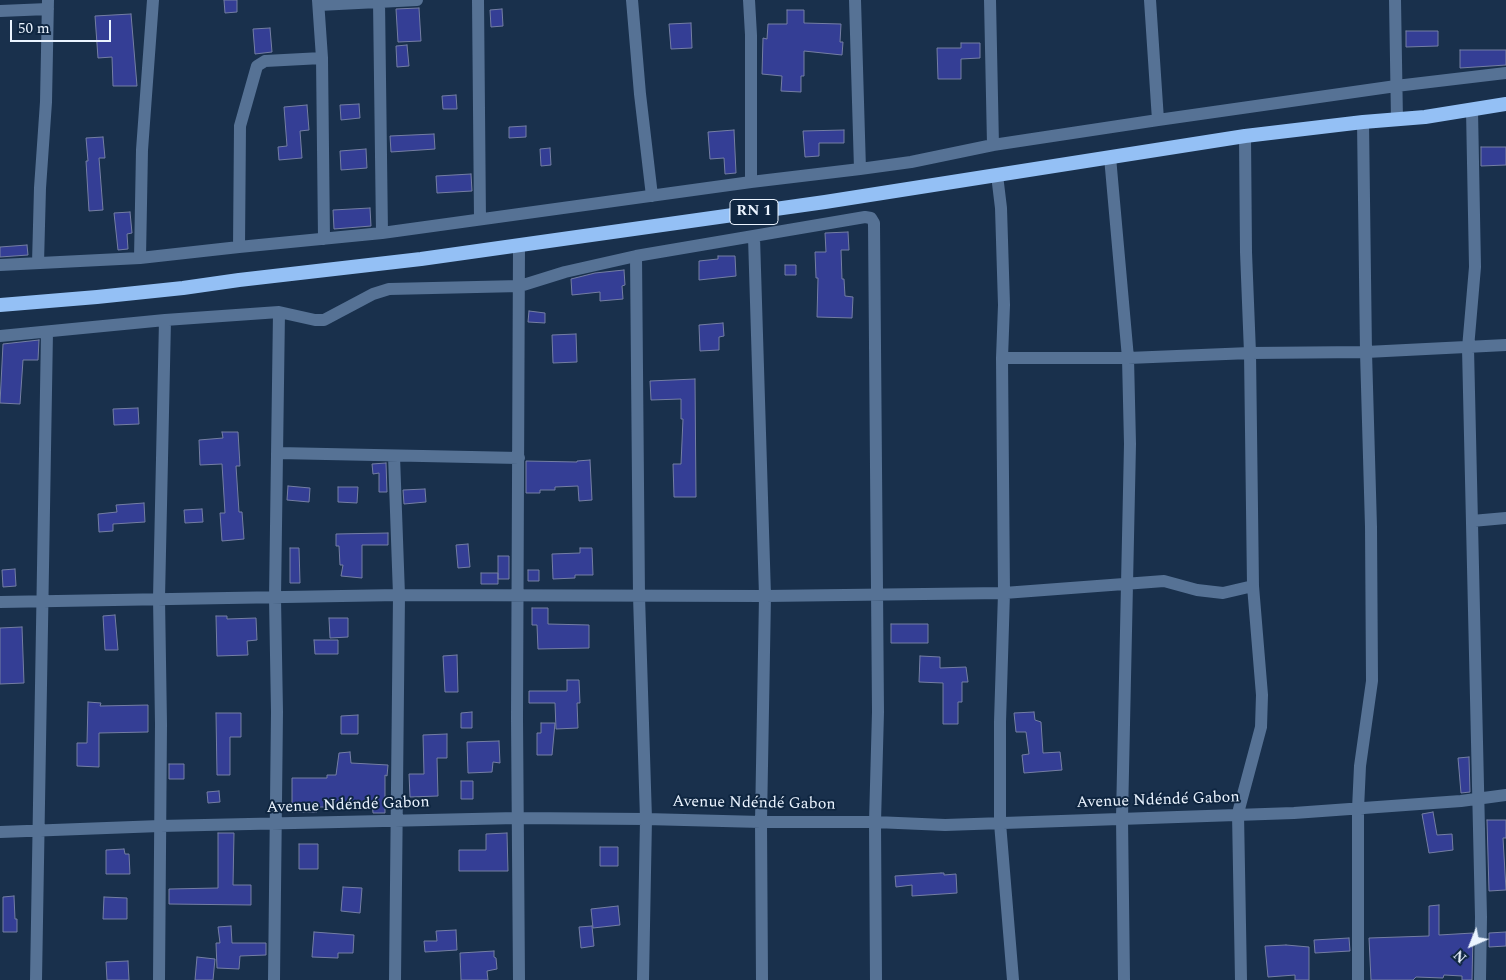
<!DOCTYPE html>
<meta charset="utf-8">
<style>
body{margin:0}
#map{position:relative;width:1506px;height:980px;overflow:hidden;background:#19304c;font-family:Spectral,serif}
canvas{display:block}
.north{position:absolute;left:1446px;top:920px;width:50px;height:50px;-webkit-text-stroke:4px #0f2641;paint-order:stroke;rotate:224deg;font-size:14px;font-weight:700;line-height:20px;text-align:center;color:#ebf4ff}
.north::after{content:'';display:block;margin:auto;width:18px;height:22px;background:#ebf4ff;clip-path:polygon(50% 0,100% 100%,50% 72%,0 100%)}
.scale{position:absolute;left:10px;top:20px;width:101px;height:22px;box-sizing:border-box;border:2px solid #ebf4ff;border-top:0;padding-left:6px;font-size:15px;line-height:18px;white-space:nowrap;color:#ebf4ff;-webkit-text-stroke:4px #0f2641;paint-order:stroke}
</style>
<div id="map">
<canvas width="1506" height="980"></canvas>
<div class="north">N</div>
<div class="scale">50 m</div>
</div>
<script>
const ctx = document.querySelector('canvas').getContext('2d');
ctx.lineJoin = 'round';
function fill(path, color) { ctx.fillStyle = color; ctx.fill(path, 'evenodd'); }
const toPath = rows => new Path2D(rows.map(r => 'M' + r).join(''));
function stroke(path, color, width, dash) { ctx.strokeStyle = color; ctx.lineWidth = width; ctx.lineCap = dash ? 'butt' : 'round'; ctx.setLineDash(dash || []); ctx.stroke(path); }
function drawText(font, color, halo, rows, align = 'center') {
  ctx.font = font + ' Spectral,serif'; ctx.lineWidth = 4; ctx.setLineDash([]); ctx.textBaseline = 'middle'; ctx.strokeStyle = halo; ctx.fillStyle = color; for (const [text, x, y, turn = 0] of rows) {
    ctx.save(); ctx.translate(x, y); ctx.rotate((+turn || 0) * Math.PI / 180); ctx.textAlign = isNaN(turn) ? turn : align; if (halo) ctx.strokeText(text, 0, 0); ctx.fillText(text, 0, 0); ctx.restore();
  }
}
const building = toPath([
 [224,0,237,0,237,12,225,13,224,0],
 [419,8,421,41,398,42,396,9,419,8],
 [502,9,503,26,491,27,490,10,502,9],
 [787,10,804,10,804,23,841,24,840,42,843,42,842,55,804,51,804,76,801,76,801,92,781,91,782,76,762,74,763,38,767,39,768,24,787,24,787,10],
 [131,14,137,86,113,86,112,57,98,58,95,16,131,14],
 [691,23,692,48,671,49,669,24,691,23],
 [270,28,272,52,255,54,253,29,270,28],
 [1406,31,1438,31,1438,46,1406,47,1406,31],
 [961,43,980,43,980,58,961,59,961,79,938,79,937,48,961,48,961,43],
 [407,45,409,66,397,67,396,46,407,45],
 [1460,50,1506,50,1506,65,1460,68,1460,50],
 [456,95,457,109,443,109,442,96,456,95],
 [359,104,360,118,341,120,340,105,359,104],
 [307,105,309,130,300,131,302,158,279,160,278,147,287,146,284,107,307,105],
 [526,126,526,137,509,138,509,127,526,126],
 [734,130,736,173,725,174,724,158,710,159,708,132,734,130],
 [844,130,844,143,819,143,819,156,805,157,803,131,844,130],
 [434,134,435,149,391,152,390,136,434,134],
 [103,137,105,158,99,158,103,210,89,211,86,161,88,161,86,138,103,137],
 [1481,147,1506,147,1506,165,1481,166,1481,147],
 [550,148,551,165,541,166,540,149,550,148],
 [366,149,367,168,341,170,340,151,366,149],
 [471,174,472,191,437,193,436,176,471,174],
 [370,208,371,226,334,229,333,210,370,208],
 [130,212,132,233,127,234,128,249,118,250,114,213,130,212],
 [848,232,849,250,841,250,842,279,844,279,845,296,853,297,852,318,817,317,818,278,816,278,815,252,826,252,825,233,848,232],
 [27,245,28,255,0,257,0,247,27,245],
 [718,256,735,256,736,276,699,280,699,261,718,259,718,256],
 [785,265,796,265,796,275,785,275,785,265],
 [624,270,625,285,622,286,623,299,600,301,600,292,572,295,571,279,595,273,624,270],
 [529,311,545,313,545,323,528,322,529,311],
 [723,323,724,336,719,337,719,350,700,351,699,325,723,323],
 [576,334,577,362,553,363,552,335,576,334],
 [39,340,38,360,23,360,20,404,0,403,3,344,39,340],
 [695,379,696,497,674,497,673,464,681,464,683,419,681,419,681,399,651,400,650,381,695,379],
 [138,408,139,424,114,425,113,409,138,408],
 [222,432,238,432,240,466,236,466,239,512,242,512,244,539,222,541,220,513,225,513,222,464,200,465,199,440,223,438,222,432],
 [590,460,592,500,579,501,578,486,555,487,555,490,540,490,540,493,526,493,526,461,577,462,577,461,590,460],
 [386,463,387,492,379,492,379,473,373,474,372,464,386,463],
 [288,486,310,488,309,502,287,500,288,486],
 [338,487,358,487,357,503,338,502,338,487],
 [425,489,426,502,404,504,403,490,425,489],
 [144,503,145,522,113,524,113,531,99,532,98,514,117,512,116,505,144,503],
 [202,509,203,522,185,523,184,510,202,509],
 [388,533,388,545,362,545,362,578,341,576,343,565,340,565,339,546,336,546,336,534,388,533],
 [468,544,470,567,458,568,456,545,468,544],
 [290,548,299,548,300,583,290,583,290,548],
 [580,548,592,548,593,575,575,575,575,578,553,579,552,554,580,553,580,548],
 [498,556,509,556,509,579,498,579,498,556],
 [15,569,16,586,3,587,2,570,15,569],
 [528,570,539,570,539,581,528,581,528,570],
 [481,573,498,573,498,584,481,584,481,573],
 [532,608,548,608,548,624,589,625,589,648,538,649,537,625,532,625,532,608],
 [115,615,118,650,105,650,103,616,115,615],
 [216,616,227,616,227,619,256,618,257,640,247,641,248,655,217,656,216,616],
 [329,618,348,618,348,637,330,638,329,618],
 [891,624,928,624,928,643,891,643,891,624],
 [22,627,24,683,0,684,0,628,22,627],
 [314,640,338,640,338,654,315,654,314,640],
 [457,655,458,692,445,692,443,656,457,655],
 [920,656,940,657,940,668,966,667,968,682,962,682,962,702,958,702,958,724,943,724,943,683,919,682,920,656],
 [567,680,579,680,580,703,577,703,578,728,556,729,555,703,529,703,529,691,567,691,567,680],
 [88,702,101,703,100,706,148,705,148,732,99,733,99,767,77,766,77,743,87,743,88,702],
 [472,712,472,728,461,728,461,713,472,712],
 [1034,712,1035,720,1041,722,1043,753,1060,752,1062,770,1024,773,1022,755,1029,754,1026,732,1016,732,1014,713,1034,712],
 [216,713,241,713,241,737,230,737,230,775,217,775,216,713],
 [358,715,358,734,341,734,341,716,358,715],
 [541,723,555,723,552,755,537,755,537,733,541,733,541,723],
 [447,734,447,758,437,758,438,796,410,797,409,774,424,774,423,735,447,734],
 [499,741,500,763,493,762,492,772,468,773,467,742,499,741],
 [350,752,351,763,388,765,387,776,385,775,385,813,373,813,372,802,349,802,349,804,338,804,338,807,317,807,317,812,292,812,292,778,327,778,327,775,336,775,339,753,350,752],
 [1469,757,1470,792,1461,793,1458,758,1469,757],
 [169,764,184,764,184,779,169,779,169,764],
 [461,781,473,781,473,799,461,799,461,781],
 [219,791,220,802,208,803,207,792,219,791],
 [1433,812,1437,835,1452,834,1453,850,1429,853,1422,814,1433,812],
 [1487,820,1506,820,1506,838,1503,838,1506,890,1489,891,1487,820],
 [218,833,234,833,233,885,251,885,251,905,169,904,169,889,218,888,218,833],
 [507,833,508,871,459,871,459,850,486,850,486,834,507,833],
 [299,844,318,844,318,869,299,869,299,844],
 [600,847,618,847,618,866,600,866,600,847],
 [124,849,125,854,129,854,130,874,106,874,106,850,124,849],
 [941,873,944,873,944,875,956,874,957,893,912,896,912,885,896,887,895,876,941,873],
 [343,887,362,888,360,913,341,911,343,887],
 [14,896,15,919,17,919,17,932,3,932,3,897,14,896],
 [104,897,127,898,127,919,103,919,104,897],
 [1439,905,1439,935,1473,933,1472,980,1462,980,1462,976,1444,975,1443,978,1416,977,1413,980,1371,980,1369,938,1429,936,1429,906,1439,905],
 [618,906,620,925,593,928,591,909,618,906],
 [231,926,232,943,266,943,266,955,240,956,239,969,217,968,216,943,220,943,218,927,231,926],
 [592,926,594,946,581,948,579,927,592,926],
 [456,930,457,950,425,952,424,941,437,941,436,931,456,930],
 [314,932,354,935,353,953,338,953,338,958,312,957,314,932],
 [1506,932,1506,946,1489,947,1489,933,1506,932],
 [1349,938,1350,951,1315,953,1314,940,1349,938],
 [1286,945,1309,947,1309,980,1295,980,1295,975,1268,977,1265,946,1286,945],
 [494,951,494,957,496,958,497,969,487,971,488,980,461,980,460,953,494,951],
 [197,957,215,959,213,980,195,980,197,957],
 [128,961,129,980,107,980,106,962,128,961]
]);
const minor = toPath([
 [318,0,322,58,324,239],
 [478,0,480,219],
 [632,0,640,94,652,196],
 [749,0,751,35,751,182],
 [855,0,860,169],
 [990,0,993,145],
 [1150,0,1158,120],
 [1395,0,1397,120],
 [379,1,382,233],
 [319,5,417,0],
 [0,11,48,9],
 [1472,110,1475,267,1468,348,1481,917,1480,980],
 [1110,157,1128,358,1130,444,1122,818,1124,980],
 [997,175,1001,208,1004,305,1002,358,1004,593,1000,722,1000,823,1013,980],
 [754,237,765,596,761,822,762,980],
 [239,247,240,126,257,66,265,61,322,58],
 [636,256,639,596,646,819,643,980],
 [140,258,142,150,153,0],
 [38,263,40,188,46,102,48,0],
 [0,265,140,258,239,247,382,233,751,182,860,169,911,162,993,145,1158,120,1396,86,1506,73],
 [0,336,165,320,279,312,315,320,324,320,373,294,389,289,520,286,565,272,636,256,865,217,871,218,874,223,878,712,875,822,876,980],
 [1002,358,1128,358,1250,353,1366,352,1506,345],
 [278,453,519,458],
 [394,456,399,595,395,980],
 [1472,521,1506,518],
 [0,602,399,595,765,596,1004,593,1164,581,1197,590,1223,593,1253,586],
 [0,832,160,826,517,818,646,819,761,822,875,822,945,825,1294,813,1461,801,1506,795],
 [36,980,47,332],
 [159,980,161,724,159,598,165,320],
 [274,980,277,712,275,598,279,312],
 [519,980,517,718,519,245],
 [1241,980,1238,813,1261,727,1262,695,1253,586,1250,353,1246,252,1245,136],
 [1358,980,1358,809,1360,766,1372,681,1371,527,1366,352,1363,122]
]);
const trunk = toPath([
 [0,305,97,297,183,288,239,280,421,259,825,202,1245,136,1363,122,1425,117,1506,104]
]);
const shields = [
 [754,212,48]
];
const shieldNames = [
 ["RN 1",754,212]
];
const streetNames = [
 ["Avenue Ndéndé Gabon",1158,801,-2],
 ["Avenue Ndéndé Gabon",754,804,1],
 ["Avenue Ndéndé Gabon",348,806,-2]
];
fill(building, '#343e95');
stroke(building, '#747ea3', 1);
stroke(minor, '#567295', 12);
stroke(trunk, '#94c0f5', 14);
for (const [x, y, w] of shields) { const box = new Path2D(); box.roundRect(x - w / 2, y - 12.5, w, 25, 4); ctx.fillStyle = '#0f2641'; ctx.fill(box); stroke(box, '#ebf4ff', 1); }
drawText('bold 15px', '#ebf4ff', null, shieldNames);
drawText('16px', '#ebf4ff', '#0f2641', streetNames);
</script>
